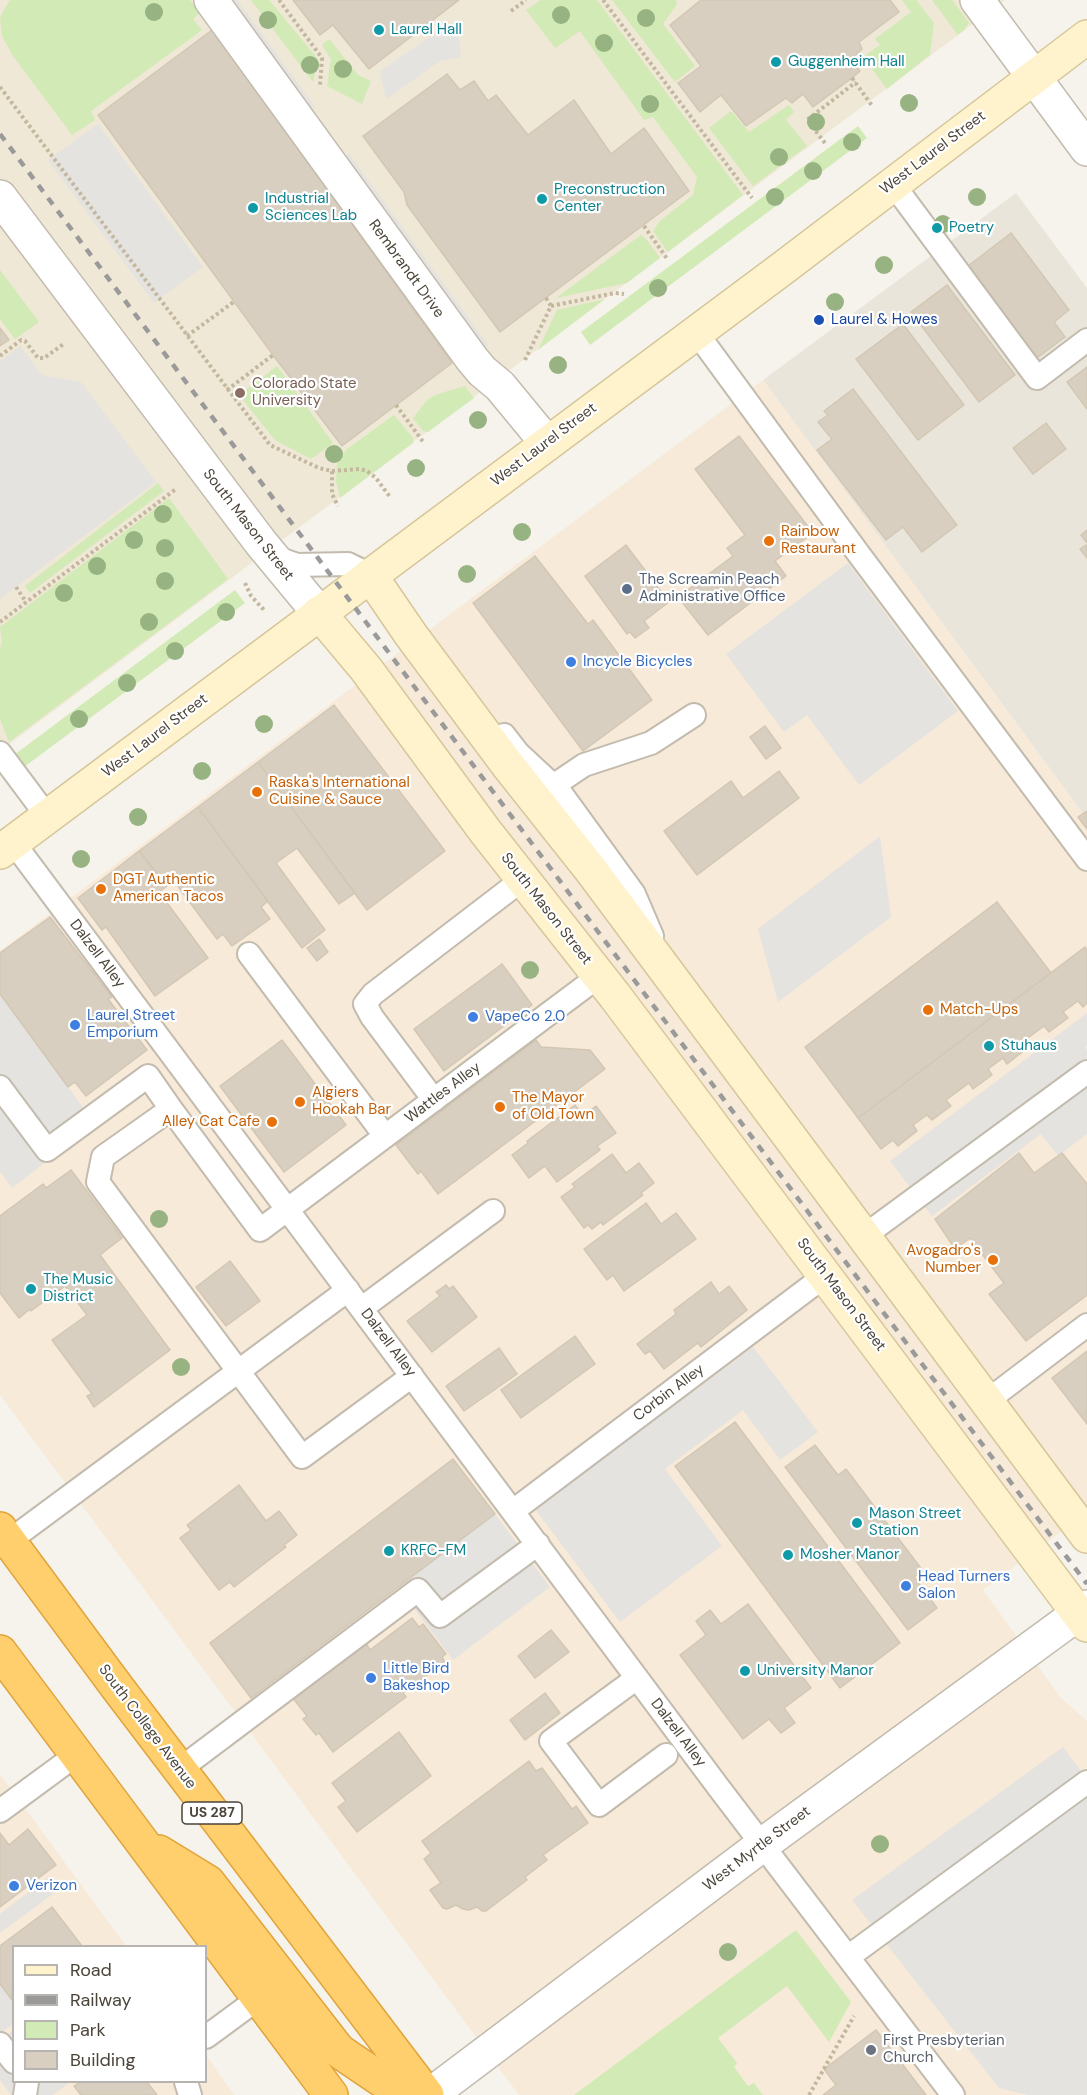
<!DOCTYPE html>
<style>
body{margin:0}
#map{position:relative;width:1087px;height:2095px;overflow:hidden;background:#f6f3ec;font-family:"DM Sans",sans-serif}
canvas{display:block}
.legend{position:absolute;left:12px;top:1945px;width:195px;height:138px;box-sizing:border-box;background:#fff;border:2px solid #b7b4b0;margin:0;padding:8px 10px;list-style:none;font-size:18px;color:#4b4439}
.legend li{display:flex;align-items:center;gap:12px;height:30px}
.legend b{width:30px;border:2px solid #b7b4b0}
</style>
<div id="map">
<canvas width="1087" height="2095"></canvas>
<ul class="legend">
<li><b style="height:8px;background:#fff3cd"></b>Road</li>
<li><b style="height:8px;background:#9a9a9a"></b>Railway</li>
<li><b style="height:16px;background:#d2eab5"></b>Park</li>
<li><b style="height:16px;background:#d8cfc1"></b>Building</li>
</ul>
</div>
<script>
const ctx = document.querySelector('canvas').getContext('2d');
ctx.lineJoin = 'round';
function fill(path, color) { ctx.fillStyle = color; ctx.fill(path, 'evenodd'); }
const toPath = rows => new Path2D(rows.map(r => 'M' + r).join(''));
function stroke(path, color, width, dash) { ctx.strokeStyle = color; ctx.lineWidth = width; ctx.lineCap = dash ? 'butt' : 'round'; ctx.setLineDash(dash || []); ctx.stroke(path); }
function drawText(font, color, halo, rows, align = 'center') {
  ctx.font = font + ' "DM Sans",sans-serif'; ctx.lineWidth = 4.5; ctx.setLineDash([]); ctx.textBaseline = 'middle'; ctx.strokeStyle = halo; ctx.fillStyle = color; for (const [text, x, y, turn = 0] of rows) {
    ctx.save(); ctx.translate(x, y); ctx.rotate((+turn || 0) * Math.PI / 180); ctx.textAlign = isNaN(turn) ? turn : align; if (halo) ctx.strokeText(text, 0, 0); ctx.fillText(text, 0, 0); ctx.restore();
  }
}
const residential = toPath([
 [1016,193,1087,288,1087,819,763,380]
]);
const commercial = toPath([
 [763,380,1087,819,1087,1512,983,1590,1061,1698,1087,1721,1087,2095,519,2095,0,1395,0,951],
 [0,1774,126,1946,14,1946,14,2082,206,2082,206,2055,234,2095,0,2095]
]);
const education = toPath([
 [0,0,1005,0,0,751]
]);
const green = toPath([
 [10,0,190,0,200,13,193,19,202,30,91,111,95,120,72,135,13,56,2,36,0,17],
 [251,0,269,0,318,59,313,82],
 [541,0,597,0,743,195,668,252,653,231,660,221,693,195,697,177,653,117,644,120,580,31,555,48,526,10],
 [612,0,676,0,677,4,663,24,695,66,675,82],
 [902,0,916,0,934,23,930,55,887,89,863,57,880,45,875,39,911,12],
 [932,0,952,0,969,23,964,30,958,35],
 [329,39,358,75,371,81,362,104,327,86,331,59,322,45],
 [789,105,794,112,786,120,807,146,753,186,709,128,731,111,749,132],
 [858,126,867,138,590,345,581,332],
 [641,235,646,239,660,258,627,283,556,298],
 [0,270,39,322,15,339,0,319],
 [605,299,538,350,557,310],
 [277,366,333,443,311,459,275,440,239,395],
 [465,386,474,398,428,432,423,431,413,418,428,399,438,394],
 [394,415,413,438,413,443,340,498,336,482,337,464,347,449],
 [158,483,164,491,30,593,25,586],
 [169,498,228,579,9,742,0,719,0,648,2,642,0,627],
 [235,590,245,603,24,767,14,755],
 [796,1930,851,2002,829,2042,787,1986,718,2038,737,2063,734,2067,748,2086,754,2083,763,2095,574,2095]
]);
const parking = toPath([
 [221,0,237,0,315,107,304,114],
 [458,29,461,57,440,61,386,99,380,71,435,34],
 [98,124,203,267,154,303,48,160],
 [349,154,488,345,479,352,339,160],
 [20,346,42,375,81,382,156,482,0,599,0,361],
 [848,563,958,711,859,785,807,715,784,732,726,654],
 [880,836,891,917,778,1002,758,929],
 [0,994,95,1124,12,1188,0,1172],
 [1087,1013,1087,1045,1085,1047,1087,1050,1087,1134,1058,1156,1041,1134,932,1216,890,1161],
 [753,1347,818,1432,780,1460,743,1410,665,1469,722,1546,620,1622,535,1509],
 [495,1514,550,1587,453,1660,398,1587],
 [1063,1747,1087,1779,1087,2095,1028,2095,999,2088,852,1900],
 [47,1878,57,1891,0,1933,0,1914],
 [0,1984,14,2002,13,2024,0,2034],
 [13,2030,14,2082,70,2082,53,2095,11,2095,0,2080,0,2040]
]);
const building = toPath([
 [293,0,459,0,369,69,333,25,320,35,293,0],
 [701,0,890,0,899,12,859,42,862,49,851,59,860,71,852,78,813,107,803,94,792,103,786,98,746,126,721,95,700,112,678,83,701,66,670,25,701,0],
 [212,30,452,363,342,446,273,355,98,115,212,30],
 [447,74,460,90,474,81,488,101,496,95,528,135,574,100,611,154,644,128,689,191,500,332,407,205,404,192,363,136,447,74],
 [1011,233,1069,310,1054,322,1065,337,1037,358,968,266,1011,233],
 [947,285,1015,375,979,402,911,312,947,285],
 [903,324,964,405,918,440,856,359,903,324],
 [0,328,9,340,0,346,0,328],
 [1087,367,1087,409,1067,382,1087,367],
 [853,389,957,525,922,552,903,527,886,540,817,450,832,439,818,422,828,415,824,411,853,389],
 [1046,423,1066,449,1033,474,1013,448,1046,423],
 [739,436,813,533,775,561,786,576,708,635,678,597,733,556,727,548,745,535,695,469,739,436],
 [1087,530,1087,543,1081,535,1087,530],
 [626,545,669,602,644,621,649,628,635,638,630,632,627,634,585,576,626,545],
 [1086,545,1087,547,1087,558,1080,549,1086,545],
 [535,556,588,624,593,620,652,700,583,751,473,603,535,556],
 [334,705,445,851,367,910,258,762,334,705],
 [765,726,781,748,766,759,750,737,765,726],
 [258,762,355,893,339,904,297,848,276,863,325,930,302,948,198,807,258,762],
 [779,771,799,798,697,875,664,831,731,781,743,798,779,771],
 [198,807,268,901,261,907,270,919,232,946,223,934,217,939,174,881,167,886,139,851,198,807],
 [1087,811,1087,829,1078,817,1087,811],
 [139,851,167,886,159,892,208,958,155,996,106,927,102,930,78,898,139,851],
 [997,902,1051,973,858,1118,805,1047,997,902],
 [50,917,112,997,108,999,147,1050,86,1096,75,1082,68,1087,0,994,0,953,50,917],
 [319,939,328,952,317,961,307,948,319,939],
 [1085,947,1087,950,1087,1003,1083,1007,1078,1001,1063,1012,1068,1018,1049,1032,1044,1026,1021,1043,1026,1049,1007,1064,1003,1058,988,1069,992,1075,973,1089,969,1083,946,1100,951,1106,932,1120,927,1115,913,1125,917,1131,898,1146,893,1140,881,1149,858,1118,1085,947],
 [502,964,532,1005,444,1071,414,1029,502,964],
 [282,1040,346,1125,284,1172,220,1086,282,1040],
 [536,1040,541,1047,590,1050,605,1069,438,1194,421,1171,418,1174,396,1145,536,1040],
 [575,1105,583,1116,596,1106,616,1133,597,1146,600,1150,557,1182,545,1166,529,1178,512,1155,528,1143,527,1141,575,1105],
 [1019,1153,1034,1173,1062,1153,1087,1184,1087,1295,1026,1341,989,1294,1004,1283,970,1238,955,1249,935,1219,1019,1153],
 [612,1154,626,1173,639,1163,654,1183,641,1193,643,1195,603,1225,601,1222,592,1229,588,1225,584,1228,561,1197,575,1187,572,1184,612,1154],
 [71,1170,122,1238,100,1255,170,1350,94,1407,87,1396,92,1394,52,1340,87,1315,65,1286,31,1311,30,1309,19,1318,0,1293,0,1216,43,1184,46,1188,71,1170],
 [646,1203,661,1224,676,1213,696,1239,624,1291,613,1275,607,1280,584,1249,646,1203],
 [230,1261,260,1301,226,1326,196,1287,230,1261],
 [711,1282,719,1294,729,1286,747,1310,701,1347,698,1343,664,1369,650,1351,645,1354,637,1344,676,1314,674,1310,711,1282],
 [446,1285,449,1289,453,1286,477,1317,432,1352,407,1321,440,1296,436,1292,446,1285],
 [575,1336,595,1364,521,1418,501,1390,575,1336],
 [499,1348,517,1374,464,1411,446,1386,499,1348],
 [1087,1351,1087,1424,1052,1378,1087,1351],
 [735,1422,900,1643,840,1688,675,1466,735,1422],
 [815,1445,838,1475,846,1469,923,1571,914,1577,937,1608,908,1630,785,1467,815,1445],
 [453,1459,495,1514,251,1698,210,1643,453,1459],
 [239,1485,266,1521,279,1511,297,1535,284,1545,286,1547,234,1587,230,1582,219,1590,180,1538,191,1530,187,1525,239,1485],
 [748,1604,811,1688,784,1708,795,1723,781,1733,769,1719,743,1739,680,1655,706,1635,696,1621,710,1610,721,1624,748,1604],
 [412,1618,419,1627,423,1624,446,1654,442,1657,445,1662,403,1693,406,1697,333,1752,319,1733,316,1735,303,1719,307,1716,292,1697,365,1642,370,1650,412,1618],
 [551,1630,569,1652,535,1678,518,1656,551,1630],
 [545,1693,560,1713,525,1740,510,1720,545,1693],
 [399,1732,431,1776,357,1832,338,1807,346,1801,332,1783,399,1732],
 [529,1761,536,1771,542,1768,572,1809,576,1806,588,1823,543,1855,547,1860,525,1877,527,1880,486,1911,482,1911,477,1907,469,1910,463,1909,456,1905,447,1909,443,1908,430,1890,441,1883,424,1859,431,1853,422,1841,529,1761],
 [28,1829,56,1865,0,1907,0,1833,9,1845,28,1829],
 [52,1907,82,1946,14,1946,12,2000,0,1984,0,1946,52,1907],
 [876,2030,926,2095,823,2095,836,2085,824,2069,876,2030],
 [80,2082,147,2082,157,2095,81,2095,74,2086,80,2082]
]);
const path = toPath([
 [279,0,322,58,320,86],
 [603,0,752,198],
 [511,11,526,0],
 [852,78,873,107],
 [0,87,270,445,319,468,332,471,332,494,338,506],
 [825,143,807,120,856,82],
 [644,226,668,260],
 [546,298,551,306],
 [187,336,235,301],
 [0,356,21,340,25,341,38,358,44,358,65,343],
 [525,360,551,306,615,293,624,294],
 [227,390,273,355],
 [396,405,424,443],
 [332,471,360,469,367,471,376,478,390,497],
 [245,583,251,596,265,611],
 [16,587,26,602],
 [0,622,176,489],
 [809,2095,854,2016]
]);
const lane = toPath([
 [893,184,1037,378,1087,340],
 [696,332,858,553,1087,859],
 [271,556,297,565,348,564,370,575,378,583],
 [504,735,518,753,560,792,634,894,652,936],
 [0,753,47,816],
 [541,794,584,765,651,743,694,715],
 [13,842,719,1788,953,2095],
 [249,954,385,1136],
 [0,1087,47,1150,148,1076,171,1109],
 [434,1100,372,1017,365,1004,373,994,523,879],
 [864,1236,1087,1072],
 [362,1308,493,1211],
 [412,1376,302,1457,98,1182,103,1157,171,1109,260,1230,599,976],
 [987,1401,1087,1325],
 [513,1511,826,1275],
 [9,1541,348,1290],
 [637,1678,551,1741,599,1805,666,1755],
 [180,1769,418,1590,440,1616,538,1544],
 [0,1811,76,1755],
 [848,1957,1087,1782],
 [206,2037,259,1998],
 [0,2044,14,2062],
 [186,2082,190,2095],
 [25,2095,27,2082]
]);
const street = toPath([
 [211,0,472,359,482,371,500,386,547,443],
 [977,0,1087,149],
 [0,197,261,543,319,613],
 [430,2095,762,1845,1087,1607]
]);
const secondary = toPath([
 [370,575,411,635,507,764,591,870,1087,1536],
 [319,613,366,669,485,831,615,996,1087,1625],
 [0,852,783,268,1087,37]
]);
const highway = toPath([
 [0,1529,117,1687,427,2095],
 [0,1652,331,2095],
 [159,1852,208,1882,339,2051,392,2087,424,2095]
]);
const rail = toPath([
 [0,134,1087,1584]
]);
const trees = [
 [154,12],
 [561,15],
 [646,18],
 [268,20],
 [604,43],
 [310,65],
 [343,69],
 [909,103],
 [650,104],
 [816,122],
 [852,142],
 [779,157],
 [813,171],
 [775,197],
 [977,197],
 [943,224],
 [884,265],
 [658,288],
 [835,302],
 [558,365],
 [478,420],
 [334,454],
 [416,468],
 [163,514],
 [522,532],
 [134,540],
 [165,548],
 [97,566],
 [467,574],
 [165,581],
 [64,593],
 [226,612],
 [149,622],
 [175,651],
 [127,683],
 [79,719],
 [264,724],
 [202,771],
 [138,817],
 [81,859],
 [530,970],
 [159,1219],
 [181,1367],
 [880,1844],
 [728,1952]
];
const markers = [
 [379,30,6,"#0f9aa8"],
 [776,62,6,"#0f9aa8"],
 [542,199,6,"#0f9aa8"],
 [253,208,6,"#0f9aa8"],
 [937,228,6,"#0f9aa8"],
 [819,320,6,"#1a4fb4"],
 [240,393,6,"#8d6e63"],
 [769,541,6,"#e8710a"],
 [627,589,6,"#5c6f8a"],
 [571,662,6,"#3f7fe0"],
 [257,792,6,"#e8710a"],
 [101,889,6,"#e8710a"],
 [928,1010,6,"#e8710a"],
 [473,1017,6,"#3f7fe0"],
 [75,1025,6,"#3f7fe0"],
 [989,1046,6,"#0f9aa8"],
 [300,1102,6,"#e8710a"],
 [500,1107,6,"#e8710a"],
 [272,1122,6,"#e8710a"],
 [993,1260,6,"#e8710a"],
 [31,1289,6,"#0f9aa8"],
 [857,1523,6,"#0f9aa8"],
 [389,1551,6,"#0f9aa8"],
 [788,1555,6,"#0f9aa8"],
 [906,1586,6,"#3f7fe0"],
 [745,1671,6,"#0f9aa8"],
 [371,1678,6,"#3f7fe0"],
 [14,1886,6,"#3f7fe0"],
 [871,2050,6,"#6b7280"]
];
const shields = [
 [212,1813,60]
];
const shieldNames = [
 ["US 287",212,1813]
];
const cultureNames = [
 ["Laurel Hall",391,30],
 ["Guggenheim Hall",788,62],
 ["Preconstruction",554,190],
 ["Center",554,207],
 ["Industrial",265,199],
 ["Sciences Lab",265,216],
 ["Poetry",949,228],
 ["Stuhaus",1001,1046],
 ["The Music",43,1280],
 ["District",43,1297],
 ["Mason Street",869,1514],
 ["Station",869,1531],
 ["KRFC-FM",401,1551],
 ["Mosher Manor",800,1555],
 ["University Manor",757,1671]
];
const streetNames = [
 ["West Laurel Street",933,153,-37],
 ["Rembrandt Drive",406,269,54],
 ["West Laurel Street",544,445,-37],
 ["South Mason Street",248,525,52],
 ["West Laurel Street",155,736,-37],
 ["South Mason Street",546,909,52],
 ["Dalzell Alley",97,954,53],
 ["Wattles Alley",443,1093,-37],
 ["South Mason Street",841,1295,53],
 ["Dalzell Alley",388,1343,53],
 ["Corbin Alley",669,1393,-37],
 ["South College Avenue",147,1727,53],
 ["Dalzell Alley",678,1733,53],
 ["West Myrtle Street",757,1849,-37]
];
const transitNames = [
 ["Laurel & Howes",831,320]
];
const educationNames = [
 ["Colorado State",252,384],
 ["University",252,401]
];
const foodNames = [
 ["Rainbow",781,532],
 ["Restaurant",781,549],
 ["Raska's International",269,783],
 ["Cuisine & Sauce",269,800],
 ["DGT Authentic",113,880],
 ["American Tacos",113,897],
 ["Match-Ups",940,1010],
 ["Algiers",312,1093],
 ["Hookah Bar",312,1110],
 ["The Mayor",512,1098],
 ["of Old Town",512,1115],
 ["Alley Cat Cafe",260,1122,"right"],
 ["Avogadro's",981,1251,"right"],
 ["Number",981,1268,"right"]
];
const serviceNames = [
 ["The Screamin Peach",639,580],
 ["Administrative Office",639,597]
];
const shopNames = [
 ["Incycle Bicycles",583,662],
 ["Laurel Street",87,1016],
 ["Emporium",87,1033],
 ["VapeCo 2.0",485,1017],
 ["Head Turners",918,1577],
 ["Salon",918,1594],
 ["Little Bird",383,1669],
 ["Bakeshop",383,1686],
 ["Verizon",26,1886]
];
const worshipNames = [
 ["First Presbyterian",883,2041],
 ["Church",883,2058]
];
fill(residential, '#eae5da');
fill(commercial, '#f7ead8');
fill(education, '#efe8d6');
fill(green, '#d2eab5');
fill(parking, '#e5e3e0');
fill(building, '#d8cfc1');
stroke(building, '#d3c7b4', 1.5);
stroke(lane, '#c2bbae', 26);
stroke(street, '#c2bbae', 36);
stroke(secondary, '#d6c79b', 36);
stroke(highway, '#e0a43c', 36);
stroke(path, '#c4b79f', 4, [3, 3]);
stroke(lane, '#fff', 22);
stroke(street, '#fff', 33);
stroke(secondary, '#fff3cd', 33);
stroke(highway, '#ffcf6e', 33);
stroke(rail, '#9a9a9a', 4.5, [8, 8]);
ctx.fillStyle = '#97b381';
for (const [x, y] of trees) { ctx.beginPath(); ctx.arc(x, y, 9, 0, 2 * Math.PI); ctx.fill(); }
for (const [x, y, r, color] of markers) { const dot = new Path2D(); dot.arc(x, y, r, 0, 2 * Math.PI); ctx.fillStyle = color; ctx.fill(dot); stroke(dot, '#fff', 2); }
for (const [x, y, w] of shields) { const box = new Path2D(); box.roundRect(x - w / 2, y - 11, w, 22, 4.5); ctx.fillStyle = '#fff'; ctx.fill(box); stroke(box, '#4b4439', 1.5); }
drawText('bold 14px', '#4b4439', null, shieldNames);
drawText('15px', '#0d838f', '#fff', cultureNames, 'left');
drawText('15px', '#4b4439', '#fff', streetNames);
drawText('15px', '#164399', '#fff', transitNames, 'left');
drawText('15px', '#785e54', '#fff', educationNames, 'left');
drawText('15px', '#c56008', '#fff', foodNames, 'left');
drawText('15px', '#4e5e75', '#fff', serviceNames, 'left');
drawText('15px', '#366cbe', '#fff', shopNames, 'left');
drawText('15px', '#5b616d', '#fff', worshipNames, 'left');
</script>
